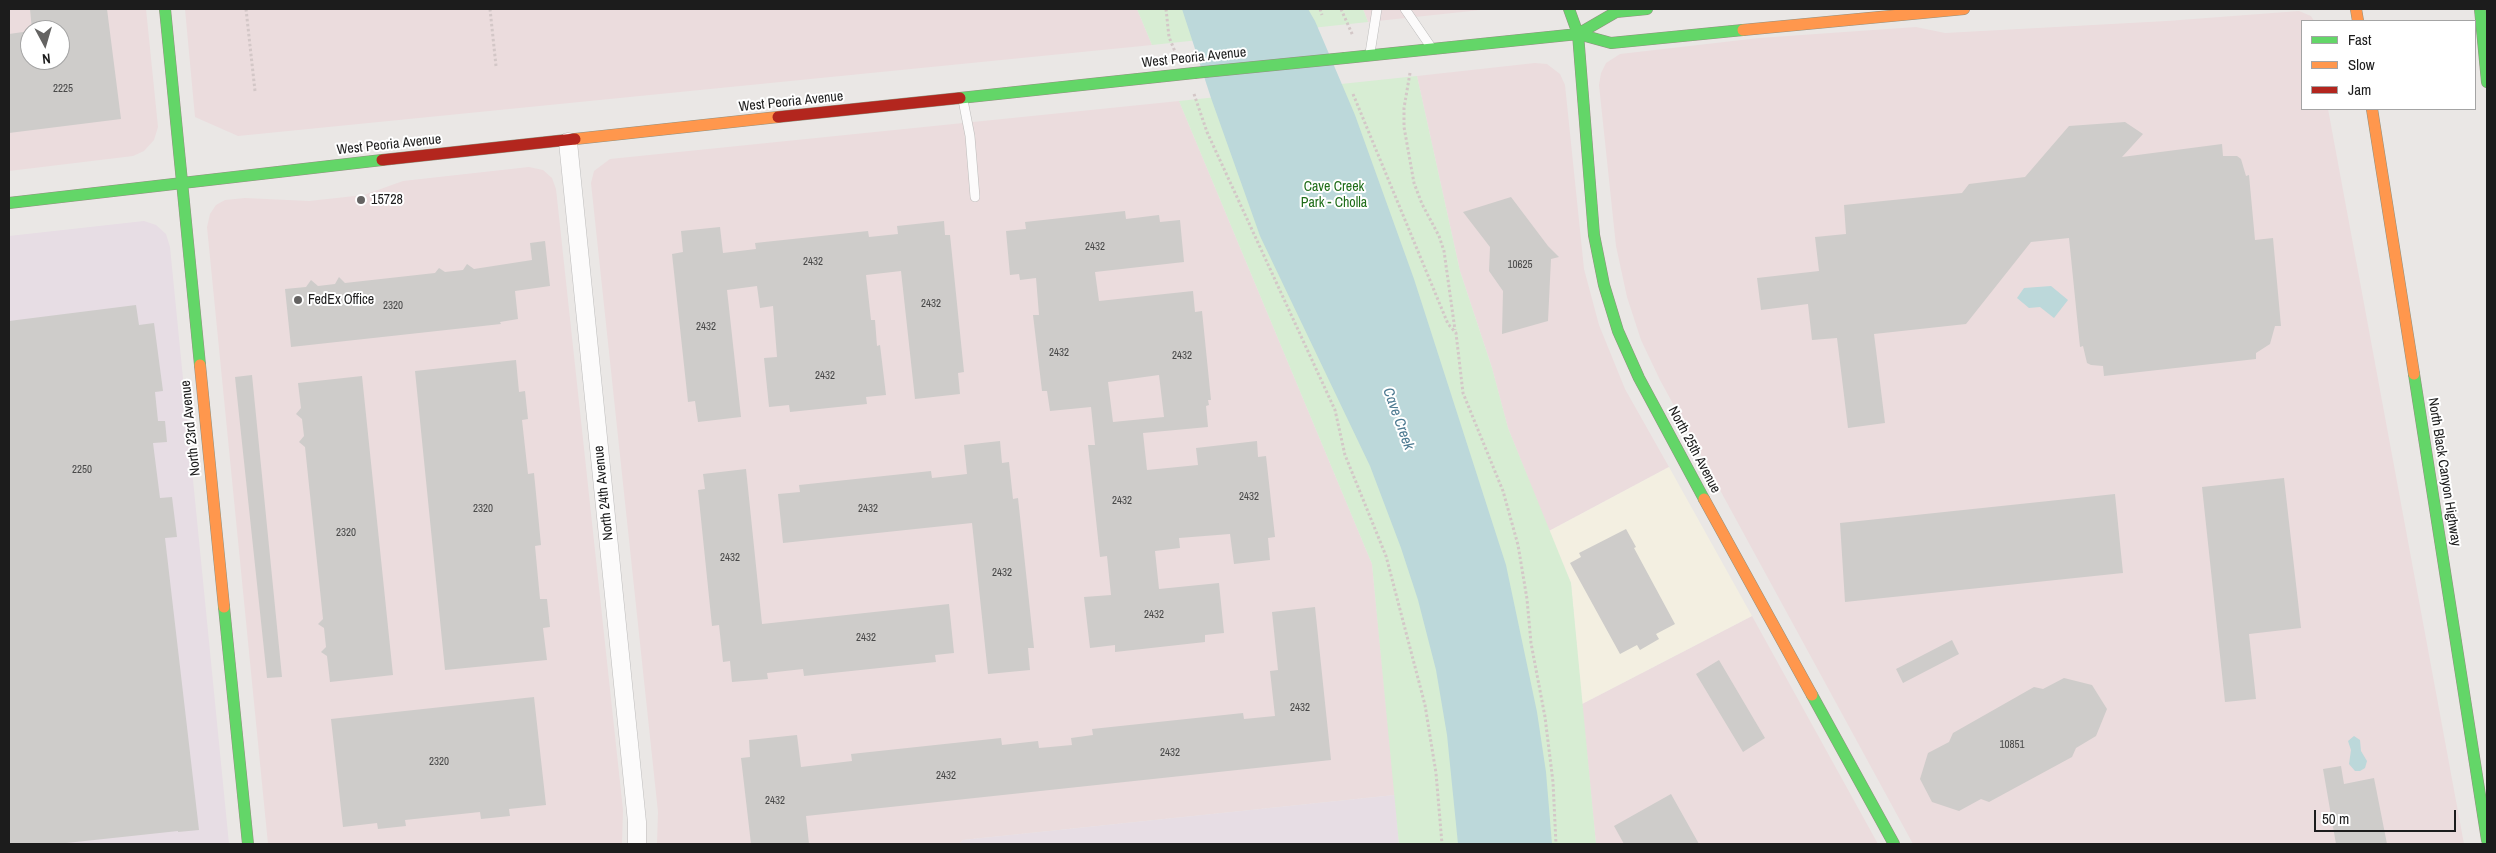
<!DOCTYPE html>
<style>
body{margin:0}
#map{position:relative;width:2496px;height:853px;overflow:hidden;background:#eae7e5;font-family:"Archivo Narrow",sans-serif}
canvas{display:block}
.frame{position:absolute;inset:0;border:10px solid #1c1c1c;pointer-events:none}
.legend{position:absolute;left:2301px;top:20px;width:175px;height:90px;box-sizing:border-box;background:#fff;border:1px solid #a4a4a4;margin:0;padding:6px 9px;list-style:none;font-size:15px;color:#1c1c1c}
.legend li{display:flex;align-items:center;gap:10px;height:25px}
.legend b{width:25px;border:1px solid #a4a4a4}
.north{position:absolute;left:20px;top:20px;width:50px;height:50px;box-sizing:border-box;background:#fff;border:1px solid #a4a4a4;border-radius:50%;rotate:174deg;font-size:14px;font-weight:700;line-height:20px;text-align:center;color:#1c1c1c}
.north::after{content:'';display:block;margin:auto;width:18px;height:22px;background:#646362;clip-path:polygon(50% 0,100% 100%,50% 72%,0 100%)}
.scale{position:absolute;left:2314px;top:810px;width:142px;height:22px;box-sizing:border-box;border:2px solid #1c1c1c;border-top:0;padding-left:6px;font-size:15px;line-height:18px;white-space:nowrap;color:#1c1c1c;-webkit-text-stroke:4px #fff;paint-order:stroke}
</style>
<div id="map">
<canvas width="2496" height="853"></canvas>
<div class="frame"></div>
<ul class="legend">
<li><b style="height:6px;background:#63d668"></b>Fast</li>
<li><b style="height:6px;background:#ff974d"></b>Slow</li>
<li><b style="height:6px;background:#b3261e"></b>Jam</li>
</ul>
<div class="north">N</div>
<div class="scale">50 m</div>
</div>
<script>
const ctx = document.querySelector('canvas').getContext('2d');
ctx.lineJoin = 'round';
function fill(path, color) { ctx.fillStyle = color; ctx.fill(path, 'evenodd'); }
const toPath = rows => new Path2D(rows.map(r => 'M' + r).join(''));
function stroke(path, color, width, dash) { ctx.strokeStyle = color; ctx.lineWidth = width; ctx.lineCap = dash ? 'butt' : 'round'; ctx.setLineDash(dash || []); ctx.stroke(path); }
function drawText(font, color, halo, rows, align = 'center') {
  ctx.font = font + ' "Archivo Narrow",sans-serif'; ctx.lineWidth = 4; ctx.setLineDash([]); ctx.textBaseline = 'middle'; ctx.strokeStyle = halo; ctx.fillStyle = color; for (const [text, x, y, turn = 0] of rows) {
    ctx.save(); ctx.translate(x, y); ctx.rotate((+turn || 0) * Math.PI / 180); ctx.textAlign = isNaN(turn) ? turn : align; if (halo) ctx.strokeText(text, 0, 0); ctx.fillText(text, 0, 0); ctx.restore();
  }
}
const commercial = toPath([
 [9,9,146,9,158,127,154,140,144,151,133,156,9,171],
 [30,30,60,30,60,60,30,60],
 [185,9,1137,9,1152,45,238,136,195,117],
 [1363,9,1490,9,1368,22],
 [2299,11,2311,16,2314,21,2302,21,2302,109,2328,109,2464,844,1913,844,1660,380,1641,340,1627,297,1616,246,1599,85,1601,73,1606,63,1620,54,1759,38,1916,27,1945,33,2167,21],
 [1535,63,1547,64,1560,74,1565,85,1584,269,1599,325,1625,389,1669,467,1549,531,1508,428,1492,368,1460,271,1417,76],
 [1179,101,1372,564,1395,795,963,840,959,844,657,844,658,812,591,183,594,171,610,159],
 [529,167,543,170,552,178,556,189,623,810,622,844,268,844,207,227,210,214,216,205,225,200,245,198,309,201,364,195,403,181],
 [1752,616,1878,844,1596,844,1582,704]
]);
const industrial = toPath([
 [144,221,156,225,166,234,170,247,229,844,9,844,9,236],
 [1395,795,1399,844,959,844,963,840]
]);
const education = toPath([
 [1669,467,1752,616,1582,704,1571,583,1549,531]
]);
const park = toPath([
 [1137,9,1363,9,1368,22,1152,45],
 [1417,76,1460,271,1492,368,1508,428,1571,583,1596,844,1399,844,1372,564,1179,101]
]);
const water = toPath([
 [1182,9,1308,9,1315,21,1355,115,1414,279,1506,565,1537,712,1546,772,1552,844,1458,844,1447,735,1436,670,1418,600,1401,548,1370,466,1260,236,1211,98],
 [2051,286,2068,300,2054,318,2040,307,2029,308,2017,298,2024,288],
 [2354,736,2360,740,2361,751,2367,761,2365,768,2360,771,2355,771,2349,764,2351,750,2348,741]
]);
const building = toPath([
 [30,9,107,9,121,119,9,133,9,34,30,31,30,60,60,60,60,30,32,30],
 [2125,122,2143,134,2122,157,2222,144,2223,156,2237,156,2241,159,2246,176,2249,175,2255,240,2273,238,2281,326,2275,326,2270,344,2256,353,2256,359,2104,376,2103,366,2091,365,2087,363,2083,346,2080,347,2069,238,2031,242,1966,324,1874,334,1885,423,1848,428,1837,338,1812,340,1808,304,1761,310,1757,278,1819,271,1815,237,1846,234,1844,205,1962,193,1969,184,2025,177,2069,126],
 [1511,197,1548,246,1559,257,1551,259,1548,321,1502,334,1503,291,1489,271,1490,247,1463,212],
 [1125,211,1126,219,1159,215,1160,222,1180,220,1184,262,1095,272,1099,301,1193,291,1195,312,1202,311,1211,400,1208,400,1209,405,1206,406,1208,427,1143,433,1147,470,1198,465,1196,448,1257,441,1258,457,1266,456,1275,537,1268,538,1270,560,1234,564,1230,534,1179,538,1180,548,1155,551,1159,589,1219,583,1224,633,1205,635,1205,642,1115,652,1115,645,1090,648,1084,597,1111,595,1107,556,1100,557,1088,445,1095,445,1091,407,1050,411,1047,391,1042,391,1033,315,1039,315,1036,278,1020,280,1019,274,1010,275,1006,231,1026,229,1025,222],
 [1159,375,1164,417,1113,422,1108,382],
 [944,221,945,235,950,235,964,372,958,373,960,394,915,399,901,271,866,275,871,320,875,320,877,346,880,345,886,395,866,397,867,404,790,412,789,405,769,407,764,358,777,357,773,306,760,308,757,286,727,290,741,417,698,422,695,401,688,402,672,254,683,252,681,231,720,227,723,253,756,249,755,243,868,231,869,237,898,234,897,226],
 [545,241,550,286,515,291,518,319,500,322,501,324,291,347,285,289,306,287,311,280,318,286,335,284,339,277,345,283,435,273,439,268,445,272,463,270,467,264,474,269,532,260,530,243],
 [136,305,139,325,154,323,163,391,155,392,158,421,165,421,167,442,153,443,160,498,172,497,177,537,165,538,199,830,178,832,178,831,57,844,9,844,9,321],
 [516,360,519,392,525,391,528,419,522,420,528,474,534,473,541,545,535,546,540,599,547,599,550,627,543,628,547,660,445,670,415,371],
 [252,375,282,677,267,678,235,377],
 [362,376,393,675,330,682,327,656,321,652,326,647,324,628,318,624,323,619,305,447,299,442,304,436,302,419,296,414,301,408,298,383],
 [1000,441,1002,463,1009,462,1013,499,1018,498,1034,648,1028,648,1030,670,988,674,972,523,783,543,778,494,800,492,799,485,931,471,932,478,967,474,964,445],
 [746,469,762,624,949,604,954,653,935,655,936,662,804,676,803,669,767,673,768,679,732,682,730,661,723,662,719,625,712,626,698,490,705,489,703,474],
 [2284,478,2301,628,2249,634,2256,699,2225,702,2202,487],
 [2115,494,2123,573,1845,602,1840,523],
 [1626,529,1636,547,1634,548,1675,624,1656,634,1659,639,1640,650,1637,645,1620,654,1570,563,1581,557,1579,553],
 [1315,607,1331,760,806,816,809,844,751,844,741,758,750,757,749,740,797,735,801,767,852,761,851,754,1001,738,1002,745,1038,741,1039,748,1072,745,1071,738,1093,735,1092,729,1243,713,1244,719,1275,716,1270,671,1278,670,1272,612],
 [1952,640,1959,654,1903,683,1896,669],
 [1719,660,1765,738,1743,752,1696,674],
 [2064,678,2092,685,2107,709,2096,736,2076,748,2072,757,1989,802,1981,799,1959,811,1932,802,1920,779,1928,753,1949,742,1953,733,2034,687,2043,689],
 [534,697,546,805,509,809,510,816,481,819,480,812,405,820,406,826,378,829,377,823,343,827,331,719],
 [2341,766,2344,784,2374,778,2387,844,2336,844,2323,769],
 [1671,794,1699,844,1624,844,1614,826]
]);
const path = toPath([
 [246,9,255,91],
 [490,9,496,66],
 [1166,9,1169,37,1176,54],
 [1320,9,1322,15],
 [1341,9,1353,36],
 [1410,73,1404,108,1404,127,1414,183,1422,204,1439,236,1444,251,1455,330],
 [1194,94,1207,132,1335,410,1345,455,1386,556,1425,705,1436,773,1442,844],
 [1353,94,1448,324,1456,333,1463,393,1503,491,1518,545,1527,599,1531,643,1545,717,1553,782,1556,844]
]);
const lane = toPath([
 [1405,9,1431,47],
 [1370,53,1377,9],
 [963,100,970,136,975,197]
]);
const street = toPath([
 [568,142,637,822,637,844]
]);
const fast = toPath([
 [165,9,200,365],
 [1569,9,1578,34,1594,235,1604,285,1618,331,1639,378,1704,499],
 [2480,9,2487,82],
 [1578,34,1616,12,1647,9],
 [1345,58,1578,34,1611,43,1743,30],
 [960,98,1194,73],
 [9,203,382,160],
 [2414,374,2487,840],
 [224,607,248,844],
 [1812,695,1894,844]
]);
const slow = toPath([
 [2356,9,2358,21],
 [1743,30,1964,9],
 [2372,109,2414,374],
 [575,139,778,117],
 [200,365,224,607],
 [1704,499,1812,695]
]);
const jam = toPath([
 [778,117,960,98],
 [382,160,575,139]
]);
const fastBridge = toPath([
 [1194,73,1345,58]
]);
const markers = [
 [361,200,5,"#646362"],
 [298,300,5,"#646362"]
];
const numberNames = [
 ["2225",63,89],
 ["2432",1095,247],
 ["2432",813,262],
 ["10625",1520,265],
 ["2432",931,304],
 ["2320",393,306],
 ["2432",706,327],
 ["2432",1059,353],
 ["2432",1182,356],
 ["2432",825,376],
 ["2250",82,470],
 ["2432",1249,497],
 ["2432",1122,501],
 ["2320",483,509],
 ["2432",868,509],
 ["2320",346,533],
 ["2432",730,558],
 ["2432",1002,573],
 ["2432",1154,615],
 ["2432",866,638],
 ["2432",1300,708],
 ["10851",2012,745],
 ["2432",1170,753],
 ["2320",439,762],
 ["2432",946,776],
 ["2432",775,801]
];
const streetNames = [
 ["West Peoria Avenue",1194,58,-6],
 ["West Peoria Avenue",791,102,-6],
 ["West Peoria Avenue",389,145,-6],
 ["North 23rd Avenue",191,428,-96],
 ["North 25th Avenue",1694,450,62],
 ["North Black Canyon Highway",2444,472,81],
 ["North 24th Avenue",604,493,-96]
];
const parkNames = [
 ["Cave Creek",1334,187],
 ["Park - Cholla",1334,203]
];
const poiNames = [
 ["15728",371,200],
 ["FedEx Office",308,300]
];
const waterNames = [
 ["Cave Creek",1398,419,70]
];
fill(commercial, '#ebdcdd');
fill(industrial, '#e7dde4');
fill(education, '#f3efe1');
fill(park, '#d7edd3');
fill(water, '#bcd8da');
fill(building, '#ceccca');
stroke(lane, '#bdbcbb', 10);
stroke(street, '#bdbcbb', 19);
stroke(fast, '#91907f', 12);
stroke(slow, '#91907f', 12);
stroke(jam, '#91907f', 12);
stroke(path, '#d3c7c7', 3, [2.5, 2.5]);
stroke(lane, '#fcfbfb', 9);
stroke(street, '#fcfbfb', 18);
stroke(fast, '#63d668', 11);
stroke(slow, '#ff974d', 11);
stroke(jam, '#b3261e', 11);
stroke(fastBridge, '#91907f', 12, []);
stroke(fastBridge, '#63d668', 11);
for (const [x, y, r, color] of markers) { const dot = new Path2D(); dot.arc(x, y, r, 0, 2 * Math.PI); ctx.fillStyle = color; ctx.fill(dot); stroke(dot, '#fff', 2); }
drawText('11px', '#484848', null, numberNames);
drawText('14px', '#1c1c1c', '#fff', streetNames);
drawText('14px', '#1e6c18', '#fff', parkNames);
drawText('14px', '#1c1c1c', '#fff', poiNames, 'left');
drawText('italic 15px', '#4d7a91', '#fff', waterNames);
</script>
